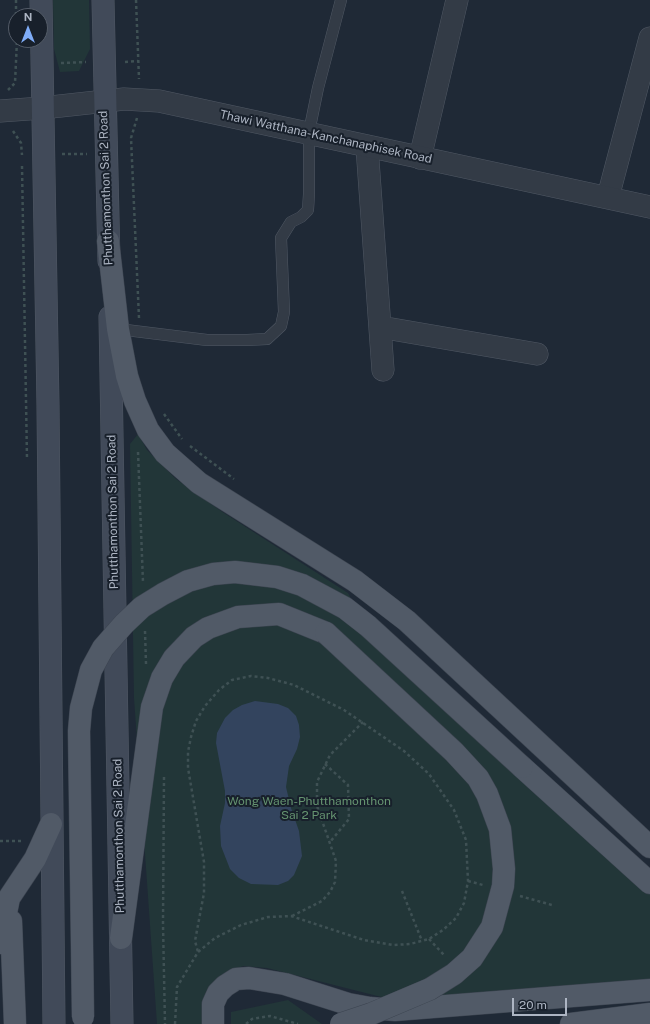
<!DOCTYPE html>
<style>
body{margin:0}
#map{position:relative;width:650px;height:1024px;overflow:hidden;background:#1f2936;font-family:"Public Sans",sans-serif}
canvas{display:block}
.north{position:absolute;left:8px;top:8px;width:40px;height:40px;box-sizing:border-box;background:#18202b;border:1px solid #545c68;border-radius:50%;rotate:0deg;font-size:11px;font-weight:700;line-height:16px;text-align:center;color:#adb5c3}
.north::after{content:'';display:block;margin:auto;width:14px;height:18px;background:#7facf7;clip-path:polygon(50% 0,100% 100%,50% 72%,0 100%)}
.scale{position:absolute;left:512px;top:998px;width:55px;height:18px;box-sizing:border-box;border:2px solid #adb5c3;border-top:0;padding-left:5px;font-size:12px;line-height:14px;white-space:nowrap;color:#adb5c3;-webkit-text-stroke:3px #18202b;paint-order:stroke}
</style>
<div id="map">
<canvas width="650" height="1024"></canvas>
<div class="north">N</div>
<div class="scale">20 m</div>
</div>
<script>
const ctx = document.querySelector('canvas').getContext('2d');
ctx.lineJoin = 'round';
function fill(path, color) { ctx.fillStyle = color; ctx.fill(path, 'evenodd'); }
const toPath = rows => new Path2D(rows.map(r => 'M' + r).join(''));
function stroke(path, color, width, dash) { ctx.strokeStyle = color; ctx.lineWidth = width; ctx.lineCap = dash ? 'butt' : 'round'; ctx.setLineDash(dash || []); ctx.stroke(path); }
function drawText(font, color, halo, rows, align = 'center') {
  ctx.font = font + ' "Public Sans",sans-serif'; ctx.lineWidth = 4; ctx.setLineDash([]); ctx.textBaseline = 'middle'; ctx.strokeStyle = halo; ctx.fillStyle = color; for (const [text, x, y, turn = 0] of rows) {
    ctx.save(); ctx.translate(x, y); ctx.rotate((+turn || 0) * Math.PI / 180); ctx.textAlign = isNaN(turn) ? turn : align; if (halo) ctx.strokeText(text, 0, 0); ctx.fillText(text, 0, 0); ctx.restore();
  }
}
const green = toPath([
 [53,0,89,0,90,49,79,71,60,72,54,49],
 [138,434,147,450,176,479,221,511,348,593,373,640,650,892,650,983,413,1005,267,968,243,966,219,979,202,1006,202,1024,157,1024,134,698,130,444],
 [288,1000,322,1024,231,1024,231,1012]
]);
const water = toPath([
 [255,701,278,704,288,708,296,716,299,725,300,737,297,749,289,766,286,787,291,808,299,831,302,856,294,875,288,881,278,885,251,884,239,878,230,869,221,846,220,826,225,803,225,791,216,743,217,733,225,718,233,710,242,705]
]);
const path = toPath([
 [16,0,16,16],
 [136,0,139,79],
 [125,62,138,61],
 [61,63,86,62],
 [8,90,15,83,17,40],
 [137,118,131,138,139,318],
 [13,131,21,143,22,155],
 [62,154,87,154],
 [22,166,27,459],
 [164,414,182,439],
 [190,446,234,479],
 [138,452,143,582],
 [145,631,146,664],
 [325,764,348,785,349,819,330,842],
 [164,777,163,924,165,1024],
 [0,841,21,841],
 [468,881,483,885],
 [402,891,422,941],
 [520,896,552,905],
 [292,916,322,901,330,892,335,882,336,861,317,806,317,782,330,755,363,722],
 [429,939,445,956],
 [175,1024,177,987,198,952,215,938,241,925,268,917,291,916,364,940,393,945,410,944,429,939,443,930,456,918,464,903,468,881,466,840,454,810,429,774,404,751,344,710,294,685,268,678,251,676,232,680,219,690,205,706,196,721,191,737,188,752,188,768,204,862,204,893,195,941,198,952],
 [246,1024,252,1019,270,1016,298,1024]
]);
const service = toPath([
 [118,329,207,340,247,340,267,339,281,326,284,312,281,238,291,222,301,217,308,210,309,194,309,132,318,88,341,0]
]);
const minor = toPath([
 [367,147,383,370],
 [420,158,457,0],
 [608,197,650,38],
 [380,327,537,354]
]);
const tertiary = toPath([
 [0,111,42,108,124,99,159,101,650,207]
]);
const secondary = toPath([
 [41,0,48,405,54,1024],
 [103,0,109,261],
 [110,317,122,1024]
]);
const primary = toPath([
 [108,241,118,329,127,376,135,401,148,430,165,453,199,483,355,581,407,621,650,847],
 [522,767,650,883],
 [11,921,15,1024],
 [121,938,152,707,162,678,174,658,194,637,208,628,238,617,279,614,326,633],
 [0,943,9,898,35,859,51,824],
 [213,1024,213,1004,218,993,225,986,236,979,249,978,285,984,348,1004,370,1008,395,1010,650,990],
 [571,1024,650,1014]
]);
const primaryBridge = toPath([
 [326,633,454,752,478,778,487,794,500,829,504,869,503,886,492,927,472,958,454,974,430,989,371,1014,341,1024],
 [83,1017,79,731,81,708,91,670,103,648,124,624,142,607,163,594,188,581,213,574,235,572,277,577,302,585,345,608,368,626,522,767]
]);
const streetNames = [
 ["Thawi Watthana-Kanchanaphisek Road",326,137,12],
 ["Phutthamonthon Sai 2 Road",106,188,-92],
 ["Phutthamonthon Sai 2 Road",113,512,-91],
 ["Phutthamonthon Sai 2 Road",119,836,-91]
];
const parkNames = [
 ["Wong Waen-Phutthamonthon",309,801],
 ["Sai 2 Park",309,815]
];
fill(green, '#223638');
fill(water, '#33445e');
stroke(service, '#505864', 12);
stroke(minor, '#505864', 23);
stroke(tertiary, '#505864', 23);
stroke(secondary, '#505864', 23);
stroke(primary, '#3c4450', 23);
stroke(path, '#3f5154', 2.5, [3, 3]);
stroke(service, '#333b46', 11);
stroke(minor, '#333b46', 22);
stroke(tertiary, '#333b46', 22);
stroke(secondary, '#414a59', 22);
stroke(primary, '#515a67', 22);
stroke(primaryBridge, '#3c4450', 23, []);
stroke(primaryBridge, '#515a67', 22);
drawText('12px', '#adb5c3', '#18202b', streetNames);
drawText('12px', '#659370', '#18202b', parkNames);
</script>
